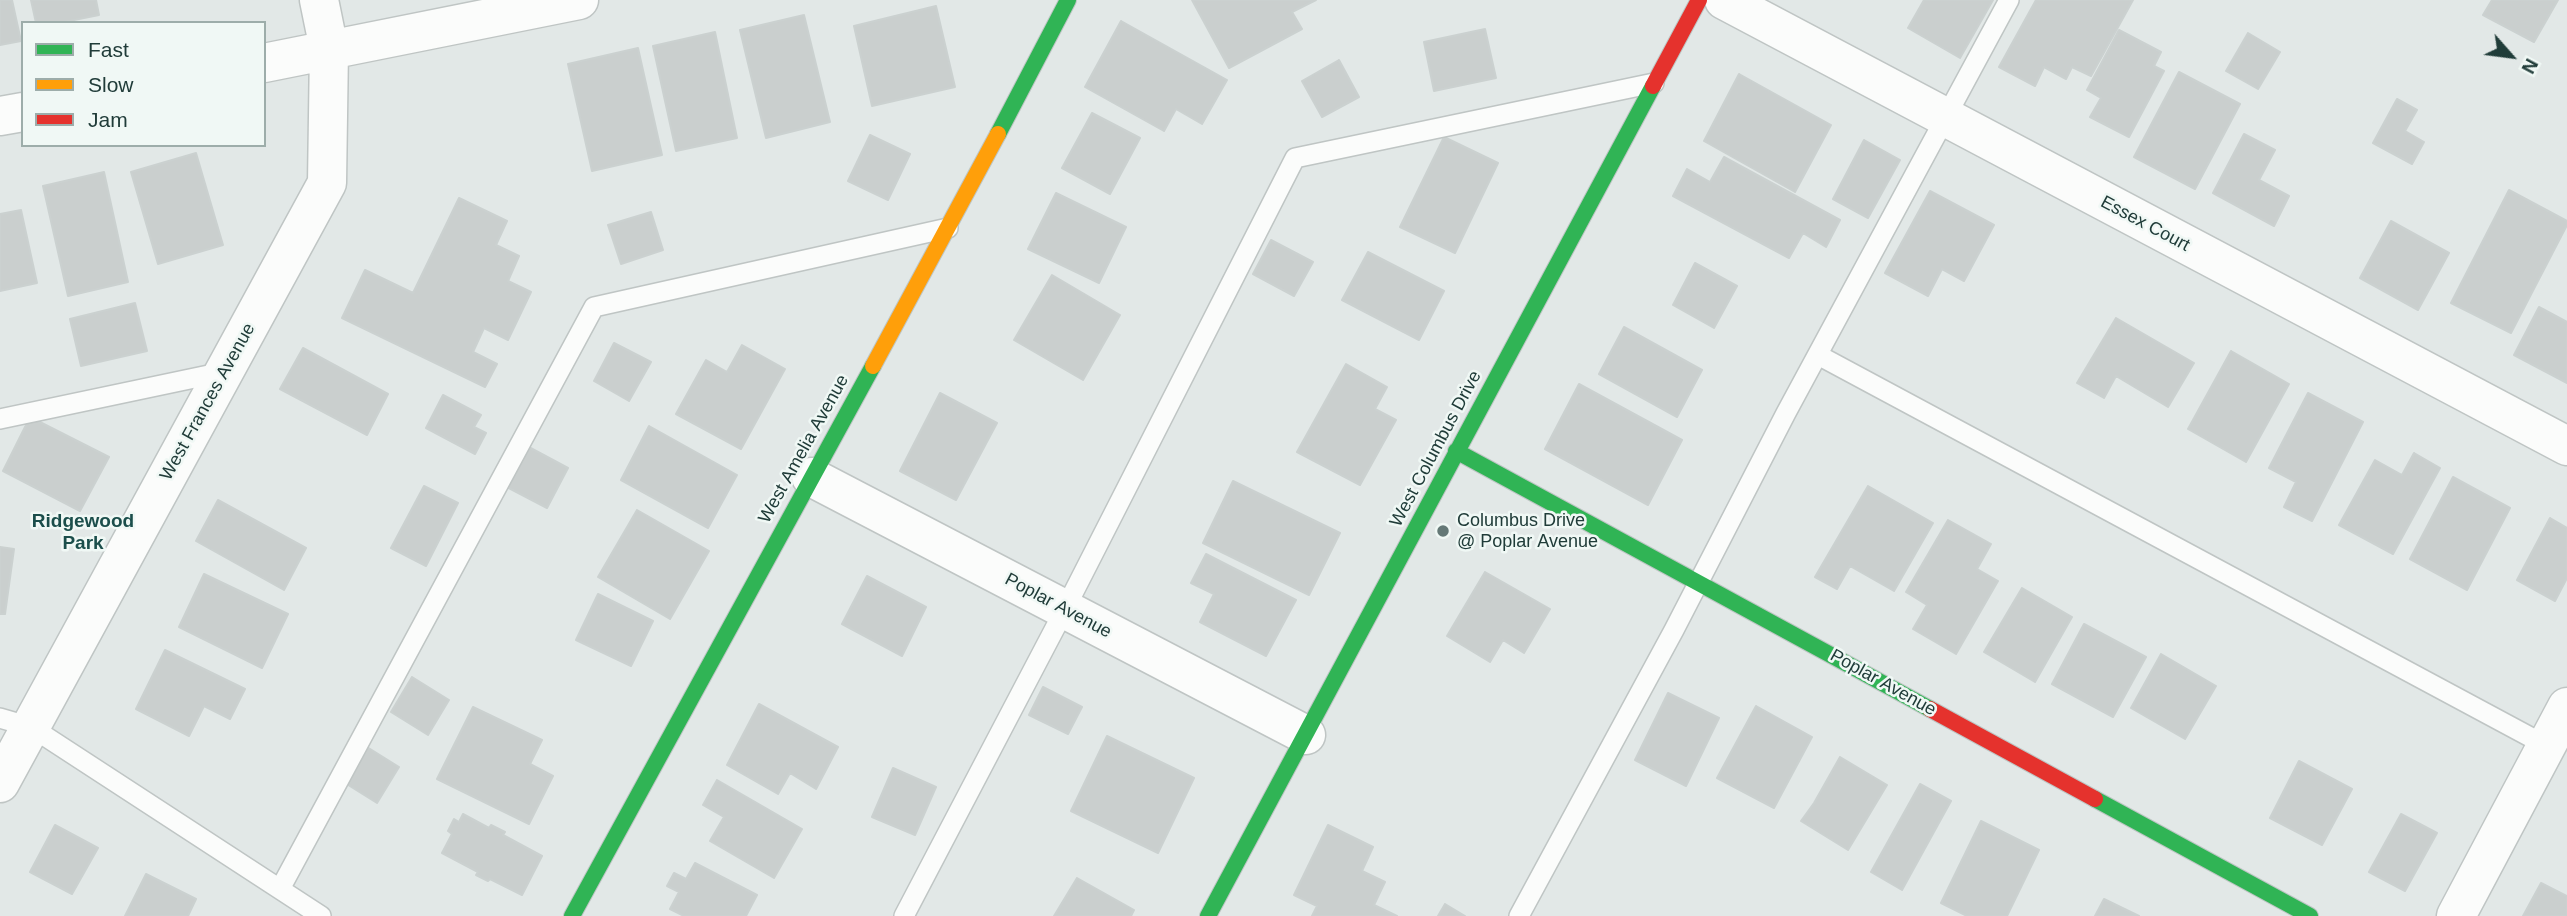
<!DOCTYPE html>
<style>
body{margin:0}
#map{position:relative;width:2567px;height:916px;overflow:hidden;background:#e2e8e7;font-family:Arial,sans-serif}
canvas{display:block}
.legend{position:absolute;left:21px;top:21px;width:245px;height:126px;box-sizing:border-box;background:#f0f8f5;border:2px solid #9dadaa;margin:0;padding:9px 12px;list-style:none;font-size:21px;color:#203c39}
.legend li{display:flex;align-items:center;gap:14px;height:35px}
.legend b{width:35px;border:2px solid #9dadaa}
.north{position:absolute;left:2476px;top:21px;width:70px;height:70px;-webkit-text-stroke:5px #f0f8f5;paint-order:stroke;rotate:118deg;font-size:19px;font-weight:700;line-height:28px;text-align:center;color:#203c39}
.north::after{content:'';display:block;margin:auto;width:24px;height:32px;background:#203c39;clip-path:polygon(50% 0,100% 100%,50% 72%,0 100%)}
</style>
<div id="map">
<canvas width="2567" height="916"></canvas>
<ul class="legend">
<li><b style="height:9px;background:#30b455"></b>Fast</li>
<li><b style="height:9px;background:#ff9f0a"></b>Slow</li>
<li><b style="height:9px;background:#e5322d"></b>Jam</li>
</ul>
<div class="north">N</div>
</div>
<script>
const ctx = document.querySelector('canvas').getContext('2d');
ctx.lineJoin = 'round';
function fill(path, color) { ctx.fillStyle = color; ctx.fill(path, 'evenodd'); }
const toPath = rows => new Path2D(rows.map(r => 'M' + r).join(''));
function stroke(path, color, width, dash) { ctx.strokeStyle = color; ctx.lineWidth = width; ctx.lineCap = dash ? 'butt' : 'round'; ctx.setLineDash(dash || []); ctx.stroke(path); }
function drawText(font, color, halo, rows, align = 'center') {
  ctx.font = font + ' Arial,sans-serif'; ctx.lineWidth = 5; ctx.setLineDash([]); ctx.textBaseline = 'middle'; ctx.strokeStyle = halo; ctx.fillStyle = color; for (const [text, x, y, turn = 0] of rows) {
    ctx.save(); ctx.translate(x, y); ctx.rotate((+turn || 0) * Math.PI / 180); ctx.textAlign = isNaN(turn) ? turn : align; if (halo) ctx.strokeText(text, 0, 0); ctx.fillText(text, 0, 0); ctx.restore();
  }
}
const building = toPath([
 [0,0,12,0,21,41,0,45,0,0],
 [31,0,96,0,99,15,59,23,36,23,31,0],
 [1192,0,1316,0,1292,12,1302,29,1229,68,1192,0],
 [1924,0,1993,0,1960,58,1908,28,1924,0],
 [2036,0,2133,0,2091,76,2072,67,2066,79,2044,67,2035,86,1999,67,2036,0],
 [2492,0,2558,0,2534,42,2483,15,2492,0],
 [936,6,955,87,872,106,854,26,936,6],
 [804,15,830,122,766,138,740,30,804,15],
 [1121,21,1227,80,1202,124,1176,109,1164,131,1085,87,1121,21],
 [1485,29,1496,78,1434,91,1424,42,1485,29],
 [2119,30,2161,52,2154,66,2164,71,2129,137,2090,117,2101,98,2087,90,2119,30],
 [715,32,737,138,676,151,653,46,715,32],
 [2248,33,2280,52,2258,89,2226,71,2248,33],
 [638,48,662,155,592,171,568,64,638,48],
 [1339,60,1359,97,1322,117,1302,81,1339,60],
 [2179,72,2240,104,2195,189,2134,157,2179,72],
 [1739,74,1831,125,1795,192,1704,141,1739,74],
 [2397,99,2417,110,2405,131,2424,142,2412,164,2373,143,2397,99],
 [1092,113,1140,138,1110,194,1062,168,1092,113],
 [2244,134,2275,150,2259,180,2289,196,2274,226,2213,193,2244,134],
 [870,135,910,154,888,200,848,181,870,135],
 [1444,137,1498,163,1455,253,1400,227,1444,137],
 [1864,140,1900,160,1868,218,1833,199,1864,140],
 [196,153,223,245,158,264,131,172,196,153],
 [1724,157,1840,220,1826,247,1803,233,1789,258,1673,196,1687,169,1710,182,1724,157],
 [104,172,128,282,68,296,43,186,104,172],
 [2509,190,2567,221,2567,225,2511,333,2451,303,2509,190],
 [1930,191,1994,225,1964,281,1942,269,1928,296,1885,273,1930,191],
 [1056,193,1126,227,1099,283,1028,249,1056,193],
 [459,198,507,221,496,245,519,256,508,281,531,292,508,340,484,328,473,352,497,364,485,387,342,318,365,270,413,293,459,198],
 [21,210,37,283,0,291,0,214,21,210],
 [651,212,663,250,621,264,608,225,651,212],
 [2391,221,2449,253,2418,310,2360,278,2391,221],
 [1271,240,1313,262,1294,296,1253,274,1271,240],
 [1368,252,1444,291,1419,340,1342,300,1368,252],
 [1695,263,1737,286,1714,328,1673,305,1695,263],
 [1052,275,1120,315,1083,380,1014,340,1052,275],
 [135,303,147,351,81,366,70,319,135,303],
 [2539,307,2567,322,2567,383,2514,355,2539,307],
 [2116,318,2194,363,2168,407,2116,376,2104,398,2077,383,2116,318],
 [1624,327,1702,370,1677,417,1599,374,1624,327],
 [614,343,651,362,629,401,594,381,614,343],
 [742,345,785,369,741,449,676,414,706,360,727,372,742,345],
 [303,348,388,394,367,435,280,389,303,348],
 [2231,351,2289,384,2246,462,2188,429,2231,351],
 [1346,364,1387,387,1375,409,1396,420,1360,485,1297,452,1346,364],
 [1579,384,1682,440,1648,505,1545,449,1579,384],
 [940,393,997,423,956,500,900,471,940,393],
 [2308,393,2363,422,2312,521,2284,507,2296,482,2269,468,2308,393],
 [443,395,481,415,474,427,486,433,475,454,426,428,443,395],
 [30,417,109,457,80,511,3,471,30,417],
 [649,426,737,475,708,528,621,480,649,426],
 [525,445,568,468,547,508,503,485,525,445],
 [2414,453,2440,468,2393,554,2339,525,2375,460,2402,475,2414,453],
 [2453,477,2510,508,2467,590,2410,559,2453,477],
 [1233,481,1340,533,1309,595,1203,543,1233,481],
 [424,486,458,503,426,566,391,548,424,486],
 [1868,486,1933,523,1894,591,1850,566,1837,589,1815,577,1868,486],
 [218,500,306,548,284,590,196,541,218,500],
 [637,510,709,551,670,619,598,577,637,510],
 [2550,518,2567,528,2567,578,2555,601,2517,580,2550,518],
 [1948,520,1991,544,1977,569,1998,581,1956,654,1913,629,1927,605,1906,592,1948,520],
 [0,547,14,549,5,614,0,614,0,547],
 [1206,554,1296,600,1266,656,1200,622,1214,594,1191,583,1206,554],
 [1485,572,1550,609,1524,653,1503,640,1490,662,1447,636,1485,572],
 [204,574,288,614,262,668,179,627,204,574],
 [867,576,926,607,902,656,842,624,867,576],
 [2022,588,2072,617,2035,682,1984,652,2022,588],
 [598,594,653,621,631,666,576,640,598,594],
 [2084,624,2146,657,2113,717,2052,684,2084,624],
 [165,650,245,689,230,719,204,706,189,736,136,709,165,650],
 [2161,654,2216,686,2185,739,2131,708,2161,654],
 [412,677,449,700,428,735,391,712,412,677],
 [1043,687,1082,707,1068,734,1029,715,1043,687],
 [1668,693,1719,718,1686,786,1635,760,1668,693],
 [759,704,838,747,816,789,790,773,778,794,727,765,759,704],
 [1756,706,1812,737,1774,808,1717,778,1756,706],
 [473,707,542,740,530,764,553,776,529,824,437,779,473,707],
 [1107,736,1194,778,1158,853,1071,811,1107,736],
 [367,747,399,767,377,803,345,783,367,747],
 [1840,757,1887,785,1848,850,1801,821,1814,803,1840,757],
 [2299,761,2352,789,2322,845,2270,818,2299,761],
 [893,768,936,787,915,835,872,817,893,768],
 [717,780,802,829,774,878,710,841,724,817,703,805,717,780],
 [1920,784,1951,801,1902,890,1871,872,1920,784],
 [463,814,489,828,491,825,505,832,503,835,542,856,522,895,490,879,488,881,476,875,478,872,442,853,452,834,448,831,454,819,459,822,463,814],
 [2401,814,2437,833,2405,891,2369,872,2401,814],
 [1981,821,2039,850,2007,916,1967,916,1941,903,1981,821],
 [55,825,98,848,72,894,30,872,55,825],
 [1328,825,1373,847,1362,871,1385,882,1374,905,1397,916,1312,916,1317,906,1294,895,1328,825],
 [695,863,757,895,746,916,684,916,670,909,679,892,667,886,674,873,686,879,695,863],
 [146,874,196,899,188,916,125,916,146,874],
 [1077,878,1134,910,1131,916,1054,916,1077,878],
 [2541,883,2567,896,2567,916,2523,916,2541,883],
 [2104,899,2139,916,2095,916,2104,899],
 [1445,904,1465,916,1438,916,1445,904]
]);
const lane = toPath([
 [1818,355,2547,746],
 [0,419,223,372],
 [0,718,31,727,321,916],
 [280,889,594,307,948,228],
 [904,916,1065,609,1295,158,1654,83],
 [1519,916,1674,630,1786,413,2009,0]
]);
const street = toPath([
 [1724,0,2567,446],
 [264,63,579,0],
 [0,116,23,112],
 [811,477,1306,735],
 [0,783,327,183,329,49,319,0],
 [2456,916,2567,707]
]);
const fast = toPath([
 [998,134,1068,0],
 [1456,451,1930,709],
 [2095,799,2310,916],
 [572,916,873,366],
 [1208,916,1653,86]
]);
const slow = toPath([
 [873,366,998,134]
]);
const jam = toPath([
 [1653,86,1699,0],
 [1930,709,2095,799]
]);
const markers = [
 [1443,531,7,"#647876"]
];
const streetNames = [
 ["Essex Court",2145,224,28],
 ["West Frances Avenue",208,402,-61],
 ["West Amelia Avenue",804,449,-61],
 ["West Columbus Drive",1436,449,-62],
 ["Poplar Avenue",1058,606,28],
 ["Poplar Avenue",1883,683,29]
];
const poiNames = [
 ["Columbus Drive",1457,521],
 ["@ Poplar Avenue",1457,542]
];
const neighbourhoodNames = [
 ["Ridgewood",83,522],
 ["Park",83,544]
];
fill(building, '#cacfce');
stroke(building, '#cbd1d0', 2);
stroke(lane, '#bfc5c4', 22);
stroke(street, '#bfc5c4', 41);
stroke(fast, '#bec6c4', 18);
stroke(slow, '#bec6c4', 18);
stroke(jam, '#bec6c4', 18);
stroke(lane, '#fbfcfb', 19);
stroke(street, '#fbfcfb', 38);
stroke(fast, '#30b455', 16);
stroke(slow, '#ff9f0a', 16);
stroke(jam, '#e5322d', 16);
for (const [x, y, r, color] of markers) { const dot = new Path2D(); dot.arc(x, y, r, 0, 2 * Math.PI); ctx.fillStyle = color; ctx.fill(dot); stroke(dot, '#f0f8f5', 2.5); }
drawText('18px', '#203c39', '#f0f8f5', streetNames);
drawText('18px', '#203c39', '#f0f8f5', poiNames, 'left');
drawText('bold 19px', '#1b4e4b', '#f0f8f5', neighbourhoodNames);
</script>
